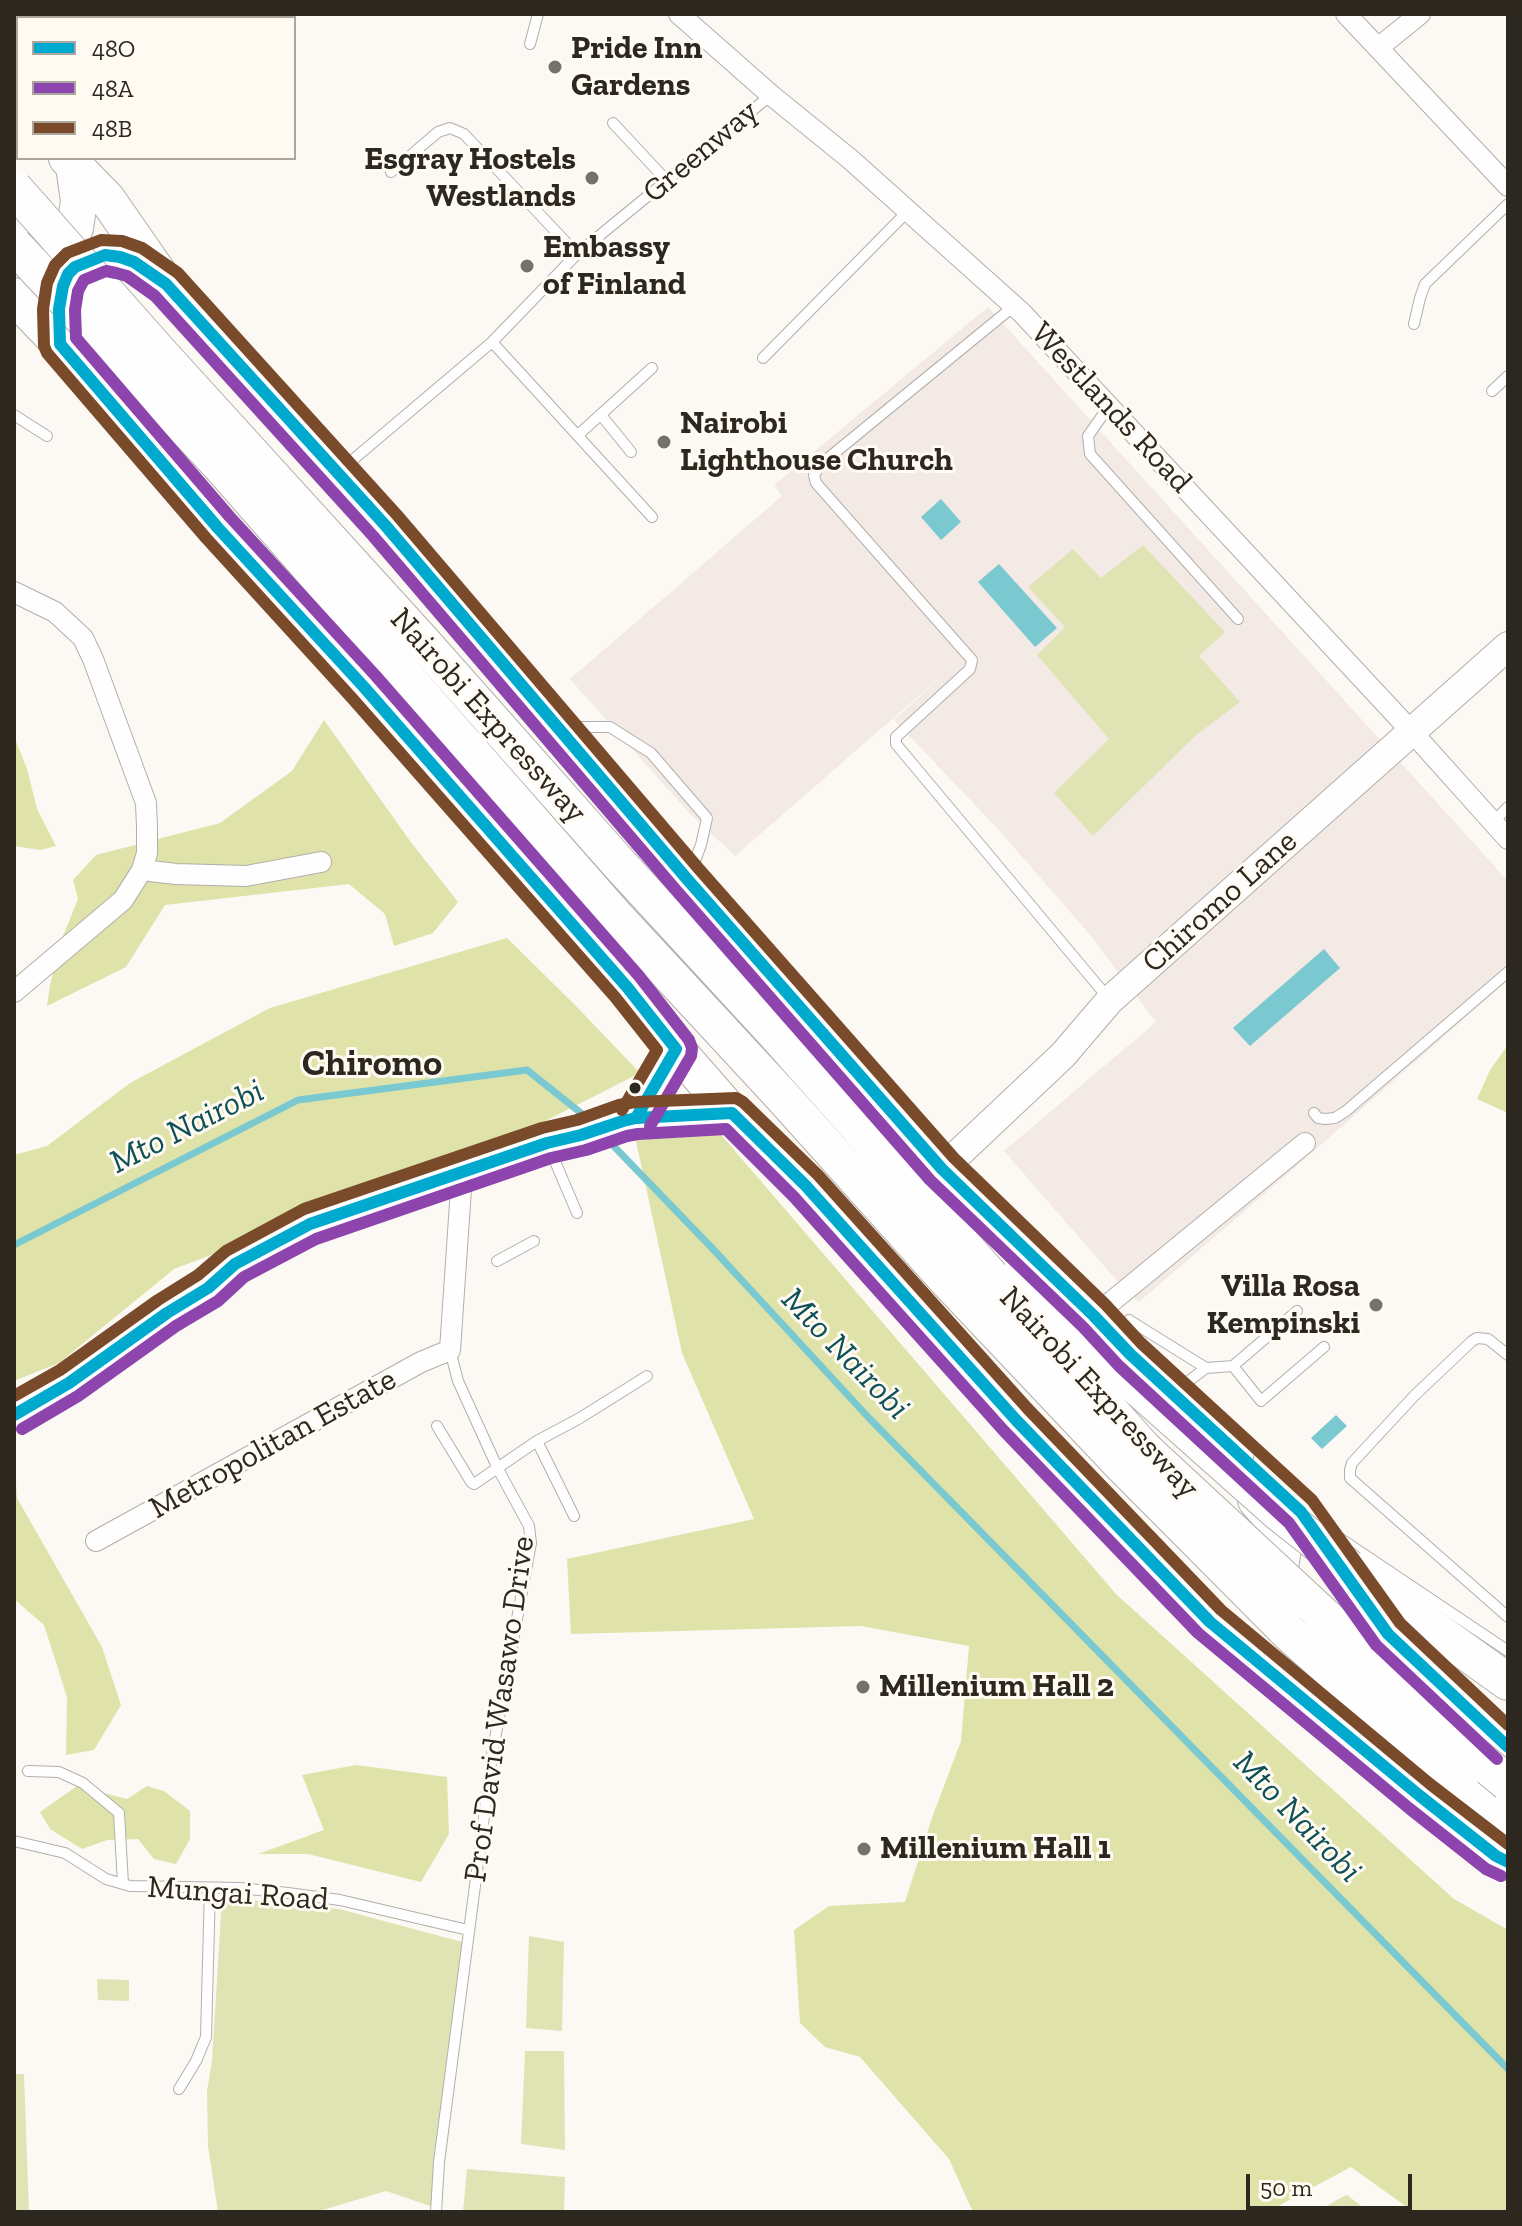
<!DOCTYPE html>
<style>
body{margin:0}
#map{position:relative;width:1522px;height:2226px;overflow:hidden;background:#fcf9f5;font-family:"Zilla Slab",serif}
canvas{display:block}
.frame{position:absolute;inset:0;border:16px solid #2c2820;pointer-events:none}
.legend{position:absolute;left:16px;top:16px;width:280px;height:144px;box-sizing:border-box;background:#fffaf2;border:2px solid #aba69e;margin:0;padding:10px 14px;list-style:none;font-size:24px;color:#2c2820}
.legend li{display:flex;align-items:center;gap:16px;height:40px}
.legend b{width:40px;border:2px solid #aba69e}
.scale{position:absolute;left:1246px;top:2174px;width:166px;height:36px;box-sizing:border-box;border:4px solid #2c2820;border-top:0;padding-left:10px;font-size:24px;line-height:28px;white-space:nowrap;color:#2c2820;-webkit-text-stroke:6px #fffaf2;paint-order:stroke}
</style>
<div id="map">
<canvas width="1522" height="2226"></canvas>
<div class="frame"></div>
<ul class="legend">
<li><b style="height:10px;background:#00a9ce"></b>48O</li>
<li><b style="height:10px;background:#8e44ad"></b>48A</li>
<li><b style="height:10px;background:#7a4b2a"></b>48B</li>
</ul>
<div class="scale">50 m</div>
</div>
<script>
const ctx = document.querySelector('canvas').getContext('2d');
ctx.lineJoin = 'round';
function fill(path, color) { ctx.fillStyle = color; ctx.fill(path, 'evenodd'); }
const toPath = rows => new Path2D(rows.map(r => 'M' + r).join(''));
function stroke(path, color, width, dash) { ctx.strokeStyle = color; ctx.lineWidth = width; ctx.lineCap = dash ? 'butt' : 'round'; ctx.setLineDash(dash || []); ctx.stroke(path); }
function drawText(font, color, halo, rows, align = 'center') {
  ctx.font = font + ' "Zilla Slab",serif'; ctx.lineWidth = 6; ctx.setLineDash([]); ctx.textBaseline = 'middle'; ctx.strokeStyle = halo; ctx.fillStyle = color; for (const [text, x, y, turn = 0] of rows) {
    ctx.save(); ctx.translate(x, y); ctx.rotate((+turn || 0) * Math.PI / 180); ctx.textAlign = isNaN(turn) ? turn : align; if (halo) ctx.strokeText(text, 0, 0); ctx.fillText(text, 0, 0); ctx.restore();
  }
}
const commercial = toPath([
 [988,307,1508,881,1508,980,1297,1166,1139,1302,1126,1291,1004,1151,1156,1022,1090,935,997,828,894,720,943,675,735,856,689,813,570,679,782,496,774,485]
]);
const green = toPath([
 [1143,545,1225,632,1199,656,1240,702,1195,736,1093,836,1054,793,1109,739,1037,655,1065,627,1028,587,1073,549,1101,578],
 [222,1897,339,1909,470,1944,458,2057,439,2209,386,2191,316,2212,218,2212,208,2146,207,2091,212,2061],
 [529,1936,564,1942,562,2031,526,2028],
 [97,1979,129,1980,129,2001,98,2000],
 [525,2051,564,2051,565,2150,521,2144],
 [14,2074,24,2074,29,2212,14,2212],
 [467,2169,565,2177,564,2212,463,2212],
 [1347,2195,1369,2212,1316,2212,1346,2195]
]);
const forest = toPath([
 [324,720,410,841,458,902,433,933,394,946,385,914,349,884,165,905,126,967,47,1006,50,985,63,936,78,899,73,880,96,855,220,823,292,771],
 [14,736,27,769,37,809,56,846,40,850,14,846],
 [507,938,576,1006,640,1073,480,1154,174,1269,59,1363,14,1381,14,1155,47,1146,130,1083,270,1008],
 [1508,1045,1508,1113,1477,1099,1490,1070],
 [698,1108,1116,1594,1454,1899,1508,1930,1508,2212,1414,2212,1351,2167,1267,2212,973,2212,949,2159,860,2057,825,2047,800,2023,794,1930,829,1906,905,1902,933,1815,961,1741,969,1646,861,1626,571,1634,567,1559,754,1519,682,1353,634,1132],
 [14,1450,17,1498,102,1647,121,1705,94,1750,66,1755,67,1697,44,1625,14,1599],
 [356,1765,447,1777,449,1834,421,1882,308,1854,258,1854,324,1830,302,1775],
 [77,1786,127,1799,147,1786,164,1791,190,1811,190,1839,176,1864,154,1859,138,1839,107,1840,82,1849,50,1829,40,1812]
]);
const water = toPath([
 [941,499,961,522,941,540,921,517],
 [999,564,1057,628,1035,647,978,582],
 [1324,949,1340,968,1250,1046,1233,1028],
 [1336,1415,1347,1426,1322,1449,1311,1438]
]);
const stream = toPath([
 [603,1135,712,1248,868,1417,1508,2069],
 [14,1245,298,1100,527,1070,581,1113,591,1123]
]);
const lane = toPath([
 [65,18,69,14],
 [215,18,219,14],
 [14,23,18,28],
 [530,44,538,14],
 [14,64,18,61],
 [613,123,667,181],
 [391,172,438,132,450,128,464,134,577,254],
 [1014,306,821,464,814,475,816,483,972,660,970,669,896,737,896,744,1109,999],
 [1414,324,1420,298,1425,284,1508,204],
 [492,342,652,517],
 [763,358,909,210],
 [1492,391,1508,376],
 [1109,406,1088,436,1090,454,1238,619],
 [14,415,47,436],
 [601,415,631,452],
 [578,435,652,368],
 [342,469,492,342,577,254,771,95],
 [568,727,610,727,651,753,707,818,701,845,691,871],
 [1493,822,1508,807],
 [1314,1113,1318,1118,1325,1119,1335,1118,1346,1111,1508,972],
 [548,1145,577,1213],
 [497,1261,534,1241],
 [1118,1333,1129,1320,1206,1368],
 [1508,1355,1488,1339,1477,1338,1472,1341,1415,1395,1352,1463,1350,1470,1350,1478,1508,1617],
 [1233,1366,1261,1401,1324,1347],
 [1178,1389,1206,1368,1233,1366,1297,1311],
 [437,1426,471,1482,474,1484,537,1441,580,1418,647,1376],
 [537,1441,574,1516],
 [1332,1533,1508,1651],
 [28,1771,59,1772,83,1783,119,1813,123,1884],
 [14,1841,65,1853,106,1879,130,1886,240,1888,288,1893,340,1900,468,1930],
 [179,2089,196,2061,206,2037,210,1888],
 [436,2212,439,2162,492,1755,531,1543,529,1526,498,1469,458,1381,450,1350]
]);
const street = toPath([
 [679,14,771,95,850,159,1022,313,1412,732,1508,839],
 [1346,14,1508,186],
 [1378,48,1420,14],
 [14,592,55,612,83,638,93,659,146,803,147,827,147,853,142,870,123,900,14,992],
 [142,870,176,874,246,876,321,862],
 [1094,1316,1305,1143],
 [96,1541,421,1362,450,1350,462,1174]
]);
const secondary = toPath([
 [636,1118,676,1049],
 [942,1169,1063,1055,1110,1000,1508,646],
 [14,1415,69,1383,167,1313,208,1288,235,1264,310,1224,547,1143,581,1135,623,1121,636,1118,732,1113]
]);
const highway = toPath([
 [14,97,18,102],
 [67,158,107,199,166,284,385,525,687,879,942,1169,1094,1316,1130,1354,1236,1452],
 [42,265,65,249,75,228,79,201,74,166],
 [63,284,68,274,75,267,85,261,105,255,120,257,134,262,158,278],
 [14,296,60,344,218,528,363,686,627,987,676,1049,732,1113,806,1186,1016,1420,1210,1622,1420,1796,1496,1856,1508,1862],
 [1256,1500,1281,1529,1284,1541,1279,1575,1281,1584,1291,1595],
 [1326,1547,1388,1634,1508,1747],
 [1357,1574,1508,1682],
 [1460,1786,1508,1824]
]);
const highwayBridge = toPath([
 [14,188,158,351,421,640,622,867,774,1032,1144,1449,1474,1755,1508,1783],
 [14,245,219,464,617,918,781,1095,945,1278,1117,1460,1289,1633,1460,1786],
 [1019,1276,1089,1344,1278,1512,1349,1568]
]);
const bus1 = toPath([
 [636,1118,676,1049,627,987,363,686,218,528,60,344,59,309,63,286,68,274,75,267,105,255,120,257,134,262,166,284,385,525,687,879,942,1169,1094,1316,1130,1354,1301,1512,1388,1634,1508,1747],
 [14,1415,69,1383,167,1313,208,1288,235,1264,310,1224,547,1143,581,1135,623,1121,636,1118,732,1113,806,1186,1016,1420,1210,1622,1420,1796,1496,1856,1508,1862]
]);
const bus2 = toPath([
 [650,1126,691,1056,692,1048,689,1040,639,976,375,675,230,517,76,338,75,310,78,291,84,280,106,271,116,273,127,276,155,296,373,536,675,889,930,1180,1083,1327,1119,1366,1289,1523,1376,1645,1497,1759],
 [22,1429,78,1396,176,1326,218,1301,244,1277,316,1239,551,1158,586,1150,627,1136,638,1134,726,1129,794,1197,1004,1431,1198,1633,1410,1809,1486,1869,1501,1876]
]);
const bus3 = toPath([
 [622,1110,657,1050,615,997,351,697,206,538,47,353,44,346,43,309,47,283,55,265,67,253,101,240,122,241,142,248,178,273,397,515,699,869,954,1158,1105,1304,1141,1343,1312,1500,1400,1623,1508,1725],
 [14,1396,60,1370,158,1300,198,1275,226,1251,304,1209,542,1128,577,1120,619,1105,635,1102,736,1098,743,1102,818,1175,1028,1409,1221,1610,1430,1784,1508,1844]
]);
const markers = [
 [555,67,8,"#75716b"],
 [592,178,8,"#75716b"],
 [527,266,8,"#75716b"],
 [664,442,8,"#75716b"],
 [635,1088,7,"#2c2820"],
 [1376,1305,8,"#75716b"],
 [863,1687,8,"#75716b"],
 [864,1849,8,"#75716b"]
];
const poiNames = [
 ["Pride Inn",571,49],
 ["Gardens",571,86],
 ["Esgray Hostels",576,160,"right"],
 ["Westlands",576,197,"right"],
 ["Embassy",543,248],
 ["of Finland",543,285],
 ["Nairobi",680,424],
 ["Lighthouse Church",680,461],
 ["Villa Rosa",1360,1287,"right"],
 ["Kempinski",1360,1324,"right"],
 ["Millenium Hall 2",879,1687],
 ["Millenium Hall 1",880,1849]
];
const streetNames = [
 ["Greenway",701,152,-40],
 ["Westlands Road",1111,408,47],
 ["Nairobi Expressway",488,716,48],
 ["Chiromo Lane",1220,902,-42],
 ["Nairobi Expressway",1099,1393,47],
 ["Metropolitan Estate",273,1444,-29],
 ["Prof David Wasawo Drive",500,1709,-82],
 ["Mungai Road",238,1894,4]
];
const waterNames = [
 ["Mto Nairobi",187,1127,-27],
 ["Mto Nairobi",845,1354,46],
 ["Mto Nairobi",1297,1817,46]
];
const quarterNames = [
 ["Chiromo",372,1065]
];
fill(commercial, '#f4eae5');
fill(green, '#e0e4b4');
fill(forest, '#dfe3a9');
fill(water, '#7ac9d1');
stroke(stream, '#7ac9d1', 7);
stroke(lane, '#b2afaa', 12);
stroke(street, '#b2afaa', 22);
stroke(secondary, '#b2afaa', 30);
stroke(highway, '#b2afaa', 38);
stroke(lane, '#fffefe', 10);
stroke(street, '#fffefe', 20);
stroke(secondary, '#fffefe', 28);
stroke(highway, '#fffefe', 36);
stroke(highwayBridge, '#b2afaa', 38, []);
stroke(highwayBridge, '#fffefe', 36);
stroke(bus1, '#00a9ce', 12);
stroke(bus2, '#8e44ad', 12);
stroke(bus3, '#7a4b2a', 12);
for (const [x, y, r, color] of markers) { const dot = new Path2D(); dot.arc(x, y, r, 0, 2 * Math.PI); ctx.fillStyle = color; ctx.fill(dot); stroke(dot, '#fffaf2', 3); }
drawText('bold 32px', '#2c2820', '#fffaf2', poiNames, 'left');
drawText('32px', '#2c2820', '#fffaf2', streetNames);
drawText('italic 34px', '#0f5158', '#fffaf2', waterNames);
drawText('bold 36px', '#2c2820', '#fffaf2', quarterNames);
</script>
